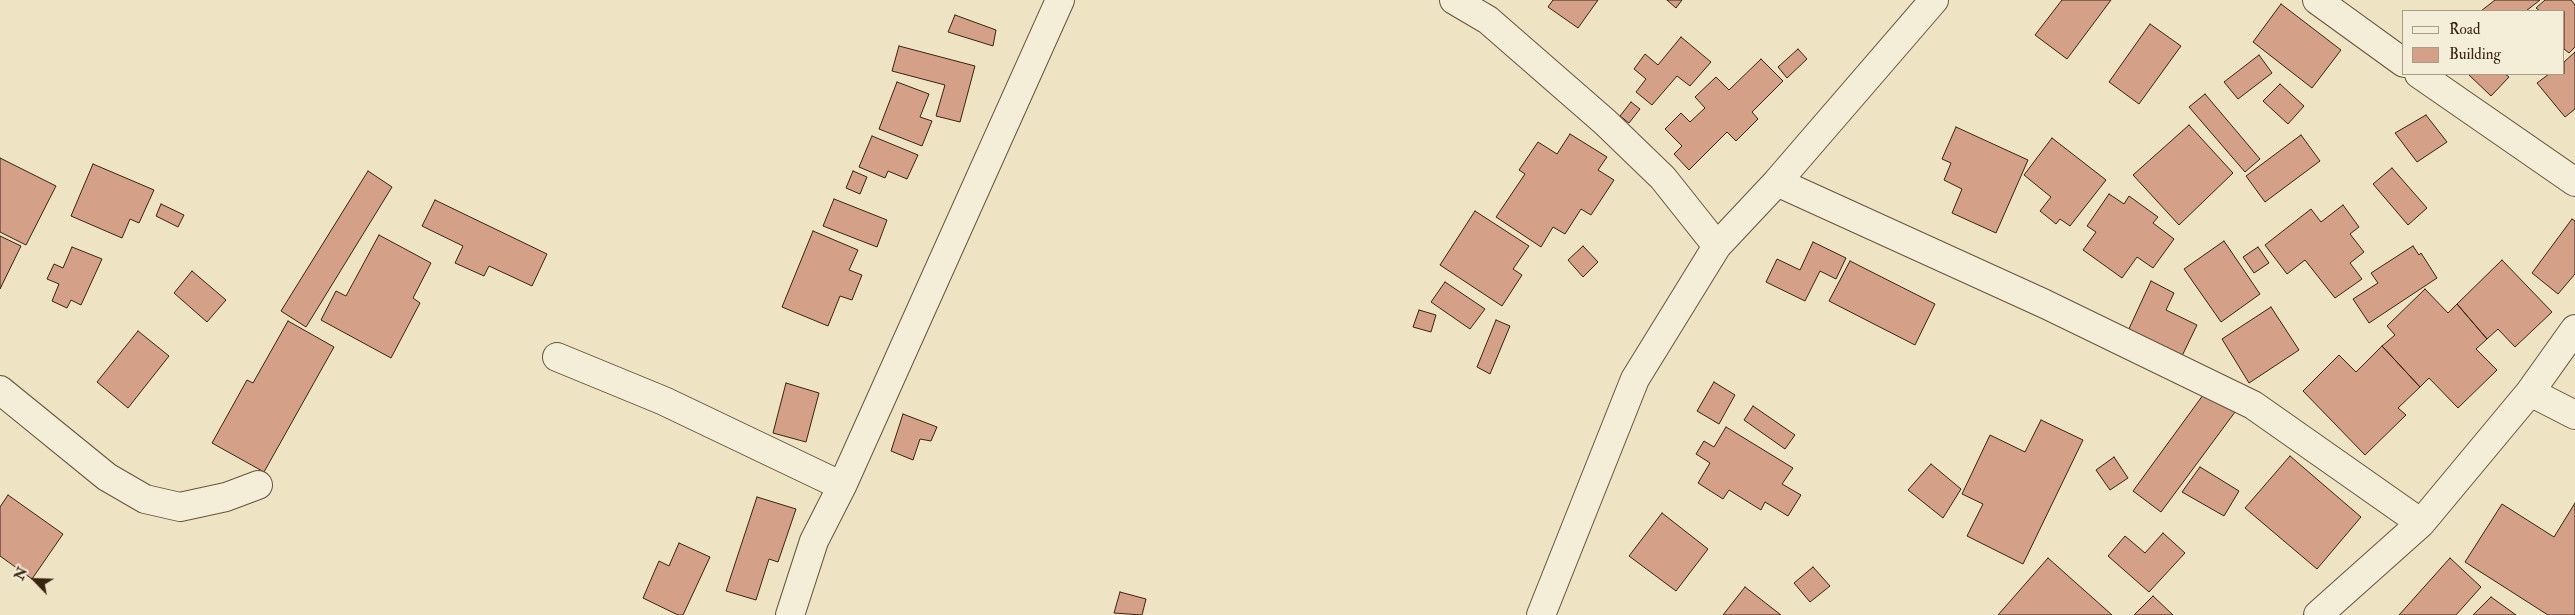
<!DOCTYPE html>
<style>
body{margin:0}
#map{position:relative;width:2575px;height:615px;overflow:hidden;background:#eee3c2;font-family:"IM FELL Double Pica",serif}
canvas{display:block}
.legend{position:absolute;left:2402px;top:10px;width:162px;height:65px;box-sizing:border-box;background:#f4edd7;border:1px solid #a99d87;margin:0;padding:6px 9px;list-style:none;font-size:15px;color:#382410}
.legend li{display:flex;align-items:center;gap:10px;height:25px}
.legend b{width:25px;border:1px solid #a99d87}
.north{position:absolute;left:10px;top:555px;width:50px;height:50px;-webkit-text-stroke:4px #f4edd7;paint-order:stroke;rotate:294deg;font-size:14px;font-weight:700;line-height:20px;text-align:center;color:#382410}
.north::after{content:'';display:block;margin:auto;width:18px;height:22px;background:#382410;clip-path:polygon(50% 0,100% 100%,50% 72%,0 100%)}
</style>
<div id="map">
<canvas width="2575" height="615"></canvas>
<ul class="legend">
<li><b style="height:6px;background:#f4edd7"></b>Road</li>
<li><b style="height:14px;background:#d5a088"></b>Building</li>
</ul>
<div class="north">N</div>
</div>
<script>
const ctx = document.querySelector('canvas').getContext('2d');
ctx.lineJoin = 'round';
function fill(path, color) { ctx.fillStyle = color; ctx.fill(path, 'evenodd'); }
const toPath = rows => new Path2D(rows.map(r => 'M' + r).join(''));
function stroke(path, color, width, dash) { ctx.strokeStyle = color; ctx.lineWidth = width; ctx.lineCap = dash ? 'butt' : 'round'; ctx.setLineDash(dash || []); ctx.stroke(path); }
const building = toPath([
 [1553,0,1598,0,1578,28,1548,7,1553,0],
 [1667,0,1682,0,1676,8,1667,0],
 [2062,0,2111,0,2067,59,2035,35,2062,0],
 [2495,0,2540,0,2526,11,2481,11,2495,0],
 [2545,0,2571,0,2575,5,2575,47,2569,53,2564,49,2564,11,2540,11,2536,8,2545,0],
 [2281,4,2341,50,2312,88,2253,42,2281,4],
 [955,15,996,30,993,46,948,32,955,15],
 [2150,24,2181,46,2139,104,2109,82,2150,24],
 [1681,37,1711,62,1690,86,1677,76,1652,105,1636,92,1646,79,1634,69,1645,54,1658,65,1681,37],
 [899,46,975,66,960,122,936,116,945,85,892,71,899,46],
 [1798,49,1807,59,1787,78,1778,67,1798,49],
 [2575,52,2575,109,2565,117,2537,83,2549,74,2564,74,2564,62,2575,52],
 [2259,55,2272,73,2238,99,2224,82,2259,55],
 [1761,59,1783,81,1752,112,1758,119,1736,141,1727,132,1689,170,1674,154,1682,146,1665,129,1681,113,1690,122,1705,108,1695,97,1716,77,1729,90,1761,59],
 [2468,74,2505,74,2509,77,2491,96,2468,74],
 [897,82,929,94,920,117,932,121,922,146,879,129,897,82],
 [2280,84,2304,106,2288,124,2263,101,2280,84],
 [2205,94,2260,159,2245,172,2189,107,2205,94],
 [1631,102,1640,109,1629,123,1620,116,1631,102],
 [2426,115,2447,142,2417,162,2395,133,2426,115],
 [2189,125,2233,173,2179,225,2133,175,2189,125],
 [1956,127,2028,160,1996,233,1952,213,1962,189,1944,180,1951,163,1942,159,1956,127],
 [1570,134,1607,157,1598,170,1614,180,1591,215,1581,209,1565,234,1553,227,1541,247,1496,217,1525,174,1519,170,1538,142,1557,154,1570,134],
 [2301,135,2320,161,2265,202,2246,176,2301,135],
 [872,136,918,155,907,179,888,171,885,178,859,167,872,136],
 [2052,138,2106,180,2070,226,2060,219,2056,224,2040,211,2051,197,2024,175,2052,138],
 [0,158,56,186,26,245,0,232,0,158],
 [93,164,154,190,139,223,130,219,122,238,71,216,93,164],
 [2392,168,2427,208,2408,225,2373,184,2392,168],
 [368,171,392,187,306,327,281,311,368,171],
 [853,171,867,177,860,194,846,188,853,171],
 [2109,194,2124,204,2129,196,2158,217,2153,223,2174,239,2153,268,2137,257,2122,278,2083,250,2096,232,2087,226,2109,194],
 [834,199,887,220,877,247,823,226,834,199],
 [435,200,547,254,532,286,489,266,484,276,455,263,463,246,422,226,435,200],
 [161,204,184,215,178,227,156,216,161,204],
 [2343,205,2359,227,2350,234,2364,252,2350,263,2362,279,2335,298,2305,260,2287,274,2265,245,2311,209,2321,222,2343,205],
 [1475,211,1529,246,1513,269,1522,275,1502,306,1440,265,1475,211],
 [2572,219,2575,221,2575,274,2558,294,2532,273,2572,219],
 [813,231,858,250,849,270,862,275,852,300,840,296,828,326,782,307,813,231],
 [379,235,431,263,413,298,420,303,391,358,321,320,336,291,346,296,379,235],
 [0,236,21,246,0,289,0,236],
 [2224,241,2260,294,2221,322,2184,269,2224,241],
 [1813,242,1846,258,1836,279,1820,271,1805,301,1766,282,1777,259,1800,270,1813,242],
 [1583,246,1598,262,1583,277,1568,260,1583,246],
 [2413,246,2419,255,2421,253,2437,278,2369,323,2353,299,2378,283,2371,273,2413,246],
 [72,247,102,259,81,305,71,300,67,308,52,301,59,284,47,279,54,264,63,268,72,247],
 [2258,247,2269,263,2254,273,2243,257,2258,247],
 [2502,260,2552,312,2515,347,2498,329,2487,339,2457,304,2502,260],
 [1850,261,1935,304,1915,345,1829,301,1850,261],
 [192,271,226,300,207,322,174,293,192,271],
 [2151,281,2174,293,2166,310,2197,325,2181,358,2127,333,2151,281],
 [1445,282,1485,309,1470,329,1431,302,1445,282],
 [2425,289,2448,313,2457,304,2487,339,2476,349,2497,370,2458,408,2429,378,2420,387,2382,346,2395,335,2387,326,2425,289],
 [2271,307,2299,350,2249,383,2222,339,2271,307],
 [1419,310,1436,315,1431,332,1413,327,1419,310],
 [1496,320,1510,326,1490,374,1477,367,1496,320],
 [288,321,334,347,264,472,212,443,247,380,253,383,288,321],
 [138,331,169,356,128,408,97,382,138,331],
 [2382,346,2420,387,2398,408,2406,415,2365,455,2303,391,2339,355,2356,372,2382,346],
 [1714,382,1735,395,1719,424,1697,411,1714,382],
 [786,383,819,393,806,442,773,433,786,383],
 [2206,391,2235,412,2161,512,2133,491,2206,391],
 [1753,406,1795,435,1785,449,1744,420,1753,406],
 [903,414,937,427,931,441,920,439,913,460,891,451,903,414],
 [2041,420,2083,440,2023,564,1967,536,1983,504,1962,494,1990,435,2025,452,2041,420],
 [1726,427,1793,468,1782,484,1801,495,1788,516,1765,502,1761,510,1729,490,1723,499,1698,483,1710,463,1696,454,1704,441,1714,447,1726,427],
 [2290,456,2361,517,2317,569,2245,508,2290,456],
 [2114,457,2128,478,2110,490,2096,470,2114,457],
 [1931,464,1961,489,1943,518,1908,490,1931,464],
 [2200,467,2239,491,2224,516,2182,492,2200,467],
 [8,495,63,534,32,579,0,556,0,507,8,495],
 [757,497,796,509,778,562,769,559,756,600,726,591,757,497],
 [2575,503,2575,615,2548,615,2465,562,2502,504,2554,537,2575,503],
 [1662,513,1708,549,1676,591,1629,556,1662,513],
 [2163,533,2185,553,2149,592,2108,556,2125,536,2145,553,2163,533],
 [679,543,710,557,683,615,678,615,643,598,659,561,669,566,679,543],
 [2048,558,2112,615,1998,615,2048,558],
 [2450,558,2481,587,2456,615,2399,615,2450,558],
 [1813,567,1830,586,1810,602,1794,583,1813,567],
 [1745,587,1781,615,1723,615,1745,587],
 [1120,592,1146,599,1142,615,1114,613,1120,592],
 [2153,596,2173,615,2134,615,2153,596],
 [2491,597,2516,615,2473,615,2491,597]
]);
const street = toPath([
 [1454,0,1488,20,1605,122,1663,178,1717,246],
 [2317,0,2404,63],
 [2419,74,2575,182],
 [1777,182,2045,304,2253,405,2421,523],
 [557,357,664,401,842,486],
 [0,390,107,477,145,499,180,507,226,497,258,485],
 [2530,392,2575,415],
 [790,615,814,541,842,486,1060,0],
 [1541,615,1635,379,1717,246,1777,182,1934,0],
 [2318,615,2421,523,2530,392,2575,329]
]);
fill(building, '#d5a088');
stroke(building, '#382410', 1);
stroke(street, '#66543c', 30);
stroke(street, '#f4edd7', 28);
</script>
